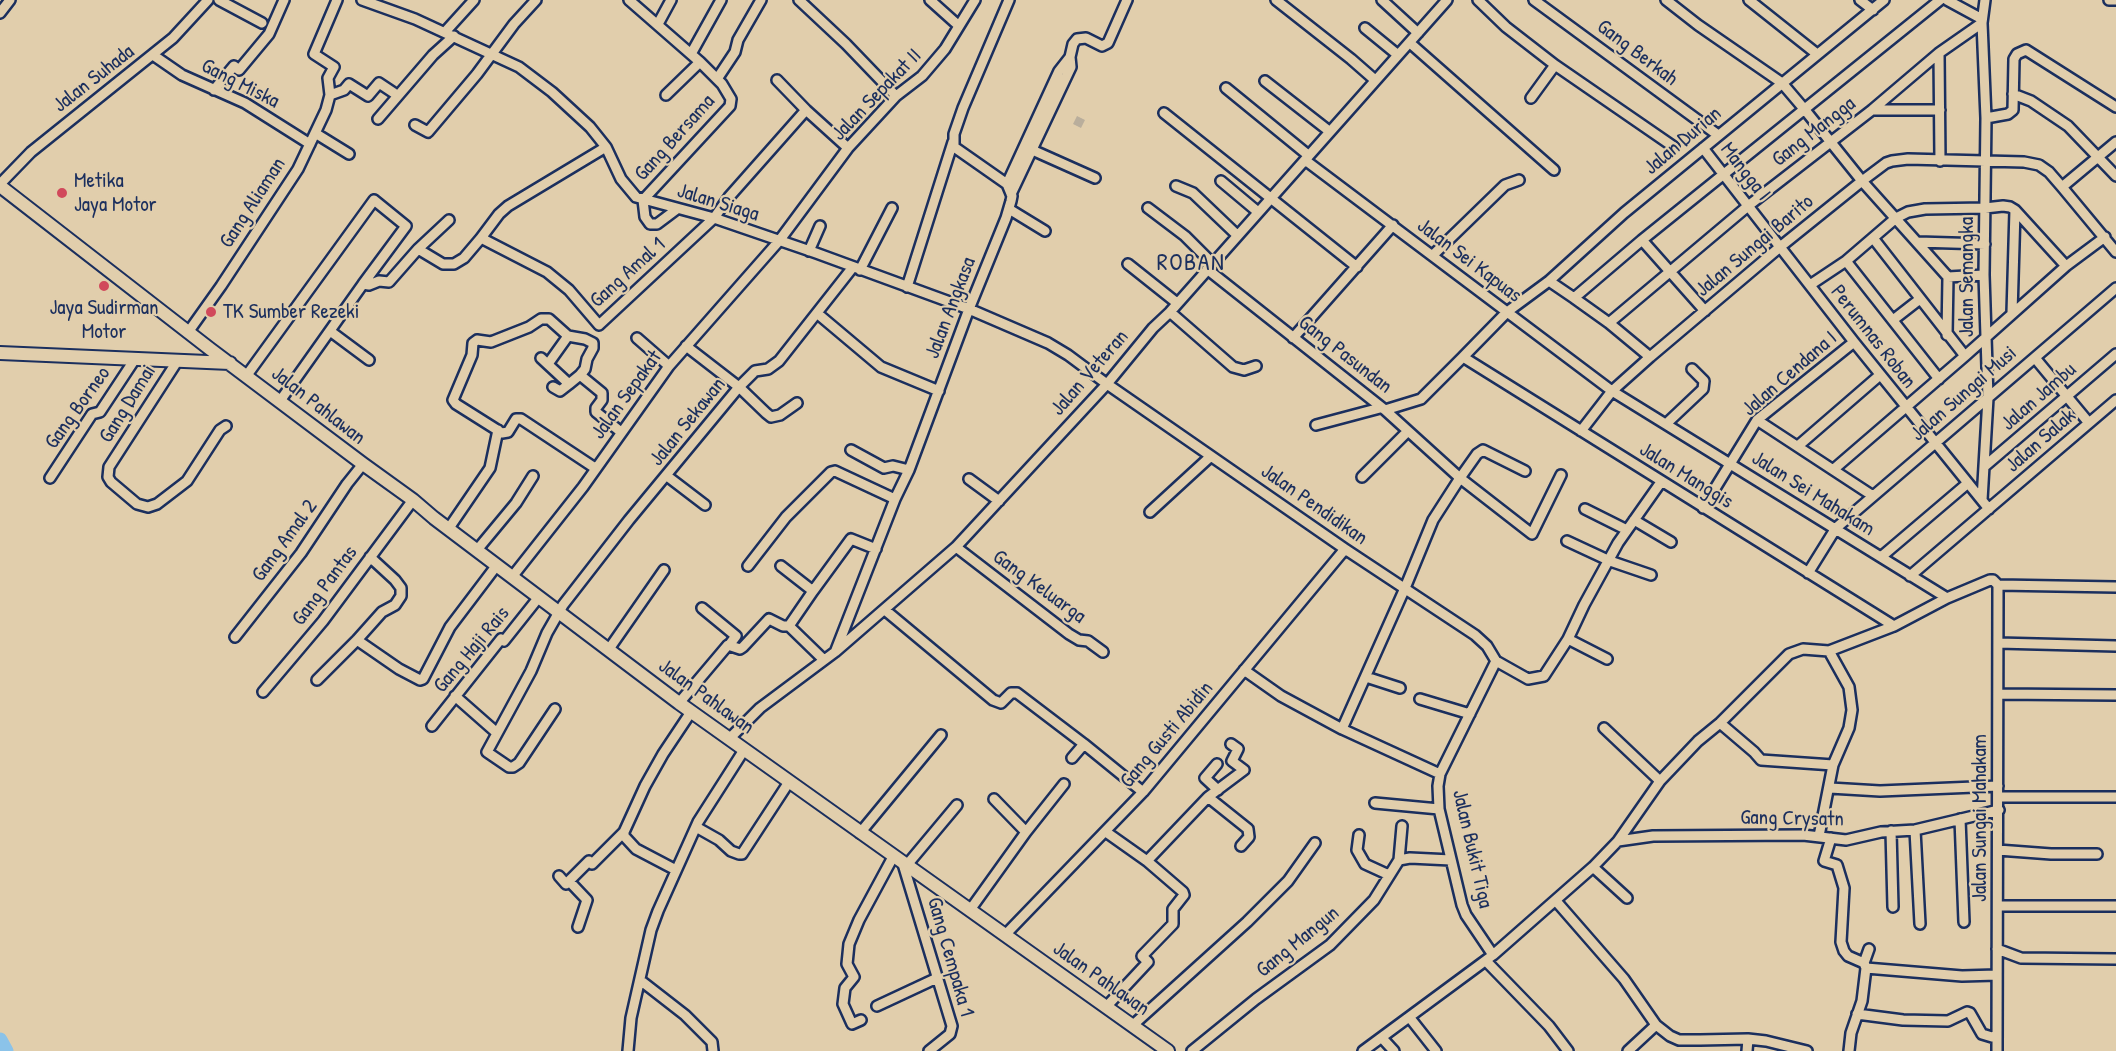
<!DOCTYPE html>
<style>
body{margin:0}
canvas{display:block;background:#e1ceac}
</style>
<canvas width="2116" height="1051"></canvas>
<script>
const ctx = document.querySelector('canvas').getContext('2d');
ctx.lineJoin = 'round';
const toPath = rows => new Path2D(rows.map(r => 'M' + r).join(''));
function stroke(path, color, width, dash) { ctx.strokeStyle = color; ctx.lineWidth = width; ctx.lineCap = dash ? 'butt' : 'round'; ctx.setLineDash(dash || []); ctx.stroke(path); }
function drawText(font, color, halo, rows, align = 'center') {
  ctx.font = font + ' "Patrick Hand",sans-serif'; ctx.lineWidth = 4.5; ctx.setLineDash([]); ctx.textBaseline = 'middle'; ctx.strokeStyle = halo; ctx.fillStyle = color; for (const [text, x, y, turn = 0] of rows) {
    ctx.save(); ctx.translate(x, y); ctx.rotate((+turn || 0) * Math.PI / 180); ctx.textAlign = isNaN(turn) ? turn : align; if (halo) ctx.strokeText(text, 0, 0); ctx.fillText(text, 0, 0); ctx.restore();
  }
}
const river = toPath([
 [0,1040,6,1051]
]);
const minorTunnel = toPath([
 [1077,126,1081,118]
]);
const minor = toPath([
 [219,0,262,23],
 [362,0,415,19,519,67,552,92,590,127,606,147,621,179,636,197,714,218,816,253,969,309,1048,343,1068,355,1107,384,1345,549,1475,635,1487,646,1496,661],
 [629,0,700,62,722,84,731,99,730,106,643,200,645,217,650,224,657,224,677,209],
 [799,0,846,44,896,96],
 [930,0,959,26],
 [1276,0,1351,59,1375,80],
 [1382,0,1418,33],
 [1478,0,1506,27,1555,65,1674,147],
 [1534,0,1718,135],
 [1666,0,1698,25,1782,83,1805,110,1862,181,1948,277,1984,275],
 [1749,0,1817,54],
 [1860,0,1873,10],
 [1884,0,1624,213,1549,281,1507,312,1463,357,1894,626,1947,598,1990,580,1993,580,1998,585],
 [1947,0,1982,19],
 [2109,0,2116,0],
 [0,13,10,0],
 [658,24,671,0],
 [1365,28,1398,55],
 [445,32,474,0],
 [1410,43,1554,170],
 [1939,53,1940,161],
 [691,54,721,0],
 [153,55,182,75,245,103,310,144],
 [717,79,735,52,738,40,761,0],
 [777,80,806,110],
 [1265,81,1329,131],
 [1226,88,1308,155],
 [214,90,234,66,239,70,269,34,284,0],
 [2013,94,2031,101,2068,126,2116,176],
 [330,95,344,90,349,84,368,96,379,83,394,93],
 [666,95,700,62],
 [1531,98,1555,65],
 [1872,110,1940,110],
 [1164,113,1357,267],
 [1986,118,2008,114,2013,110,2014,59,2017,54,2026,50,2116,107],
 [378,119,433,55,454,36],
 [415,125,428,132,477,74,514,24,536,0],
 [315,133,349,154],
 [1703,148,1854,342,1989,509],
 [1030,149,1095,178],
 [1305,160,1612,391,1947,598],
 [1221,181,1258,212],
 [0,184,31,152,173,38,208,0],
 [1007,184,1059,71,1070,57],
 [1176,186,1193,193,1237,235],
 [2062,187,2116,142],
 [1011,194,1071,67,1070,57,1073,44,1077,39,1086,38,1102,46,1108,43,1127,0],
 [1148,208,1185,236,1212,263],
 [1009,209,1045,231],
 [481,238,499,214,508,206,606,147],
 [1873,238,1965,356],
 [1642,240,1705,311],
 [1918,242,1985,244],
 [418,249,449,220],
 [809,251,820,226],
 [1433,255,1505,185,1519,180],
 [1846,261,1939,379],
 [1128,264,1177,303],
 [1207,269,1385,410,1421,399,1463,357],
 [860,270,892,208],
 [1549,281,1574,298,1642,240,1940,0],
 [1810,285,1846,261,1896,218,1908,212,1925,209,1985,208,2003,206,2010,207,2015,210,2066,266],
 [907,287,953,142],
 [1574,298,1609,323,1748,206,1872,110,1939,53,1982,23],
 [1170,312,1233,367,1244,370,1256,366],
 [2012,313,2015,210],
 [818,314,881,367,939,391],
 [1893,320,1920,299],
 [1609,323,1650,357],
 [189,331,221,286,298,169,326,110,330,95,328,78,334,67,314,54,337,0],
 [330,331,369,360],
 [1947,335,1948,277],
 [568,336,585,339,593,343,593,348,587,359,585,369,580,375],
 [637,338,669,366],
 [1293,338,1393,225],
 [686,346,739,387,766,413,771,417,780,415,797,403],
 [541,358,569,384,580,375,602,393,602,400,596,408,596,412,621,432],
 [2035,358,2089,423],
 [178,360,109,467,108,477,111,482,137,504,148,507,157,504,187,481,220,430,226,426],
 [548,364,568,336,549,319,541,319,529,327,491,342,477,340,473,343,472,355,453,400,456,404,502,433,508,432,516,419,521,419,595,468],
 [247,375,374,200,406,226,363,284],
 [553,387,560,391,569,384],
 [280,401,363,284,369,285,379,281,389,282,418,249,443,264,454,264,464,258,481,238,547,272,569,290,599,325,714,218,729,197,806,110,848,148],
 [1385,410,1460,478,1532,534,1561,475],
 [1757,420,1873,496],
 [1666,424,1703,389,1704,381,1692,369],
 [1316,425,1380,408],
 [1581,431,1612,391,1650,357,1780,247,1862,181,1886,163,1892,161,1908,159,2024,162,2039,165,2049,172,2062,187,2116,252],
 [1798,446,1880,375],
 [851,450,884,468,893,466,909,470],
 [1985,466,2116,354],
 [1834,469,1965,356,2066,266,2105,237],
 [667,476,705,505],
 [1362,477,1408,431],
 [50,478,92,414,100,412,135,359],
 [969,479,999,501],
 [1982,500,1988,398,1984,275,1986,118,1982,23,1985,0],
 [1703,508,1757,420,1854,342],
 [1585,509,1627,530],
 [1150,512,1211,456],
 [1634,520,1671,542],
 [449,528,490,468,498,430],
 [1567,541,1610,561,1651,575],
 [956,547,1069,634,1079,640,1088,641,1103,652],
 [477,550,516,503,533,476],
 [1881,557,1968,483],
 [748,566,786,517,831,472,835,471,895,499],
 [781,566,813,591,789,626,824,660],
 [1808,573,1836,528,2116,288],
 [1910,576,2116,400],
 [512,577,583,487,669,366,779,241,848,148,896,96,922,76,945,49,975,0],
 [1998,585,2116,587],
 [813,591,851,539,876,549],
 [702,608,736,636,730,644],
 [885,610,993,700,1001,703,1011,693,1017,693,1084,744,1143,792],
 [235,637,301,553,347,484,363,464],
 [1568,639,1607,659],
 [357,640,399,669,420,680,423,679,450,627,497,565],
 [1998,643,2116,646],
 [609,649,664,570],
 [836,650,895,499,909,470,969,309,1006,218,1011,201,1012,196,1007,184,957,149,954,147,954,134,963,108,1009,0],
 [1496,661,1528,679,1544,676,1568,639,1584,605,1618,543,1661,482],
 [1244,670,1281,696,1342,729,1440,774],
 [1366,677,1400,688],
 [317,680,357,640,382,612,395,605,401,596,401,588,395,580,370,557],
 [263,692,323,621,413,500],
 [1998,694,2116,695],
 [455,696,497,733],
 [1420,699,1470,714],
 [679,703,728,645,740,649,743,647,769,619,783,626,789,626],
 [555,709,519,763,513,767,509,767,487,752,531,671,547,633,563,605,629,520,739,387,755,371,768,369,779,361,853,267],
 [1720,723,1754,752,1761,760,1833,765],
 [432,726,501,639,504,641,539,597],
 [1604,728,1660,781],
 [1342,729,1405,588,1433,520,1460,478,1477,454,1483,450,1525,471],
 [730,738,760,708,835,652,956,547,1107,384,1153,328,1170,312,1447,0],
 [1072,758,1084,744],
 [1217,764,1205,778,1218,790],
 [1830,788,1880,791,1998,786],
 [1208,797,1244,770,1232,761,1238,749,1231,744],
 [1999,797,2116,797],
 [1375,803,1439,809],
 [1960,819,1964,922],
 [696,827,719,840,731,851,739,854,742,854,789,782],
 [1915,830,1920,924],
 [1891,831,1893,907],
 [1026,832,1064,784],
 [1106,832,1147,861,1183,892,1184,895,1173,909,1173,924,1142,956,1148,962,1106,1007],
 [860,833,941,735],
 [1359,835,1357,850,1365,864,1389,875],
 [1819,836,1833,765,1849,728,1852,710,1849,687,1829,651],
 [1831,838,1824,861,1837,865,1844,888,1841,942,1844,951,1848,956,1864,963,1866,968,1862,1001,1851,1033,1849,1051],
 [1618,841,1653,836,1803,835,1846,840,1881,832,1915,830,1999,810],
 [1998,850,2051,854,2097,854],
 [1399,860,1402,826],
 [1147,861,1208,797,1248,829,1249,837,1241,846],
 [903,864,952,1026,950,1034,929,1051],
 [906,866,957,805],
 [1593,867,1627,898],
 [676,870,636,849,624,836,624,832,645,786,663,754,691,712],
 [559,876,566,884,589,861,592,864,624,832],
 [569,881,587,900,578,927],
 [1556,901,1624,979,1656,1025,1670,1036,1679,1040,1700,1040,1748,1039,1766,1041,1807,1051],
 [1998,906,2116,906],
 [970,910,1026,832,994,799],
 [1005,935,1143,792,1345,549],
 [1997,949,2021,958,2116,959],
 [1493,955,1593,867,1618,841,1660,781,1698,741,1720,723,1789,654,1803,649,1829,651,1894,626],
 [1486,961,1549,1026,1568,1051],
 [1864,963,1869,949],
 [1866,968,1962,976,1997,975],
 [640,980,685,1015,712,1042,713,1051],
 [877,1006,937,978],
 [1857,1014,1903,1020,1948,1021,1967,1012,1970,1013,1982,1034,1992,1037,1997,1035],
 [1410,1018,1436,1051],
 [861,1020,852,1024,843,1004,845,988,854,977,847,964,849,944,859,920,893,857],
 [1133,1025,1247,922,1288,881,1315,843],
 [1382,1038,1394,1051],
 [628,1051,631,1018,651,930,658,911,698,822,744,750],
 [1192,1051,1256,999,1330,945,1374,900,1399,860,1410,858,1451,860],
 [1363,1051,1493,955,1466,915,1462,905,1439,809,1438,786,1440,774,1496,661],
 [1628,1051,1656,1025],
 [1747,1051,1748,1039],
 [1997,1051,1998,585]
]);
const major = toPath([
 [0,186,210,349,363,464,413,500,434,518,679,703,1168,1051],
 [0,353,230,363]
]);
const markers = [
 [62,193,6,"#d1495b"],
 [104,286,6,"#d1495b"],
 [211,312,6,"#d1495b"]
];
const streetNames = [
 ["Gang Berkah",1637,53,37],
 ["Jalan Suhada",94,79,-38],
 ["Gang Miska",240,84,27],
 ["Jalan Sepakat II",877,95,-46],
 ["Gang Mangga",1814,132,-38],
 ["Gang Bersama",675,138,-48],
 ["Jalan Durian",1683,141,-40],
 ["Mangga I",1745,172,52],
 ["Gang Aliaman",253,203,-57],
 ["Jalan Siaga",718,203,17],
 ["Jalan Sungai Barito",1755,246,-40],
 ["Jalan Sei Kapuas",1469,261,37],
 ["Gang Amal 1",628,273,-42],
 ["Jalan Semangka",1967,277,-90],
 ["Jalan Angkasa",951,308,-69],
 ["Perumnas Roban",1873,337,52],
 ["Gang Pasundan",1345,355,38],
 ["Jalan Veteran",1090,373,-49],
 ["Jalan Cendana I",1790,374,-41],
 ["Jalan Sungai Musi",1964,394,-41],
 ["Jalan Sepakat",627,395,-54],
 ["Jalan Jambu",2039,397,-41],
 ["Gang Damai",128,404,-58],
 ["Jalan Pahlawan",318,406,38],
 ["Gang Borneo",78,408,-54],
 ["Jalan Sekawan",688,422,-51],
 ["Jalan Salak",2041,441,-41],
 ["Jalan Manggis",1686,476,32],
 ["Jalan Sei Mahakam",1813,494,32],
 ["Jalan Pendidikan",1314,505,35],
 ["Gang Amal 2",285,541,-54],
 ["Gang Pantas",325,586,-53],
 ["Gang Keluarga",1039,587,36],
 ["Gang Haji Rais",472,650,-50],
 ["Jalan Pahlawan",706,697,36],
 ["Gang Gusti Abidin",1167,735,-50],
 ["Jalan Sungai Mahakam",1980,818,-90],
 ["Gang Crysatn",1792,819,1],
 ["Jalan Bukit Tiga",1472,849,77],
 ["Gang Mangun",1298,942,-39],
 ["Gang Cempaka 1",950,957,74],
 ["Jalan Pahlawan",1101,979,35]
];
const poiNames = [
 ["Metika",74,181],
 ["Jaya Motor",74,205],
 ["Jaya Sudirman",104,308,"center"],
 ["Motor",104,332,"center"],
 ["TK Sumber Rezeki",223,312]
];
const quarterNames = [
 ["ROBAN",1191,264]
];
stroke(river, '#8bc3e9', 15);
stroke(minorTunnel, '#b9ae9c', 9, [9, 4.5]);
stroke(minor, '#1b2f5e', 14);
stroke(major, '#1b2f5e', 16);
stroke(minor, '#e1ceac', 9);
stroke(major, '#e1ceac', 12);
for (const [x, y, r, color] of markers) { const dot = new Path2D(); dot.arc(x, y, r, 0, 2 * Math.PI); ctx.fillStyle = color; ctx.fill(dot); stroke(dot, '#e1ceac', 2); }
drawText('21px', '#1b2f5e', '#e1ceac', streetNames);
drawText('21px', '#1b2f5e', '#e1ceac', poiNames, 'left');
ctx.letterSpacing = '1.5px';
drawText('24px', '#1b2f5e', '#e1ceac', quarterNames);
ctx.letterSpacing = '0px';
</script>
